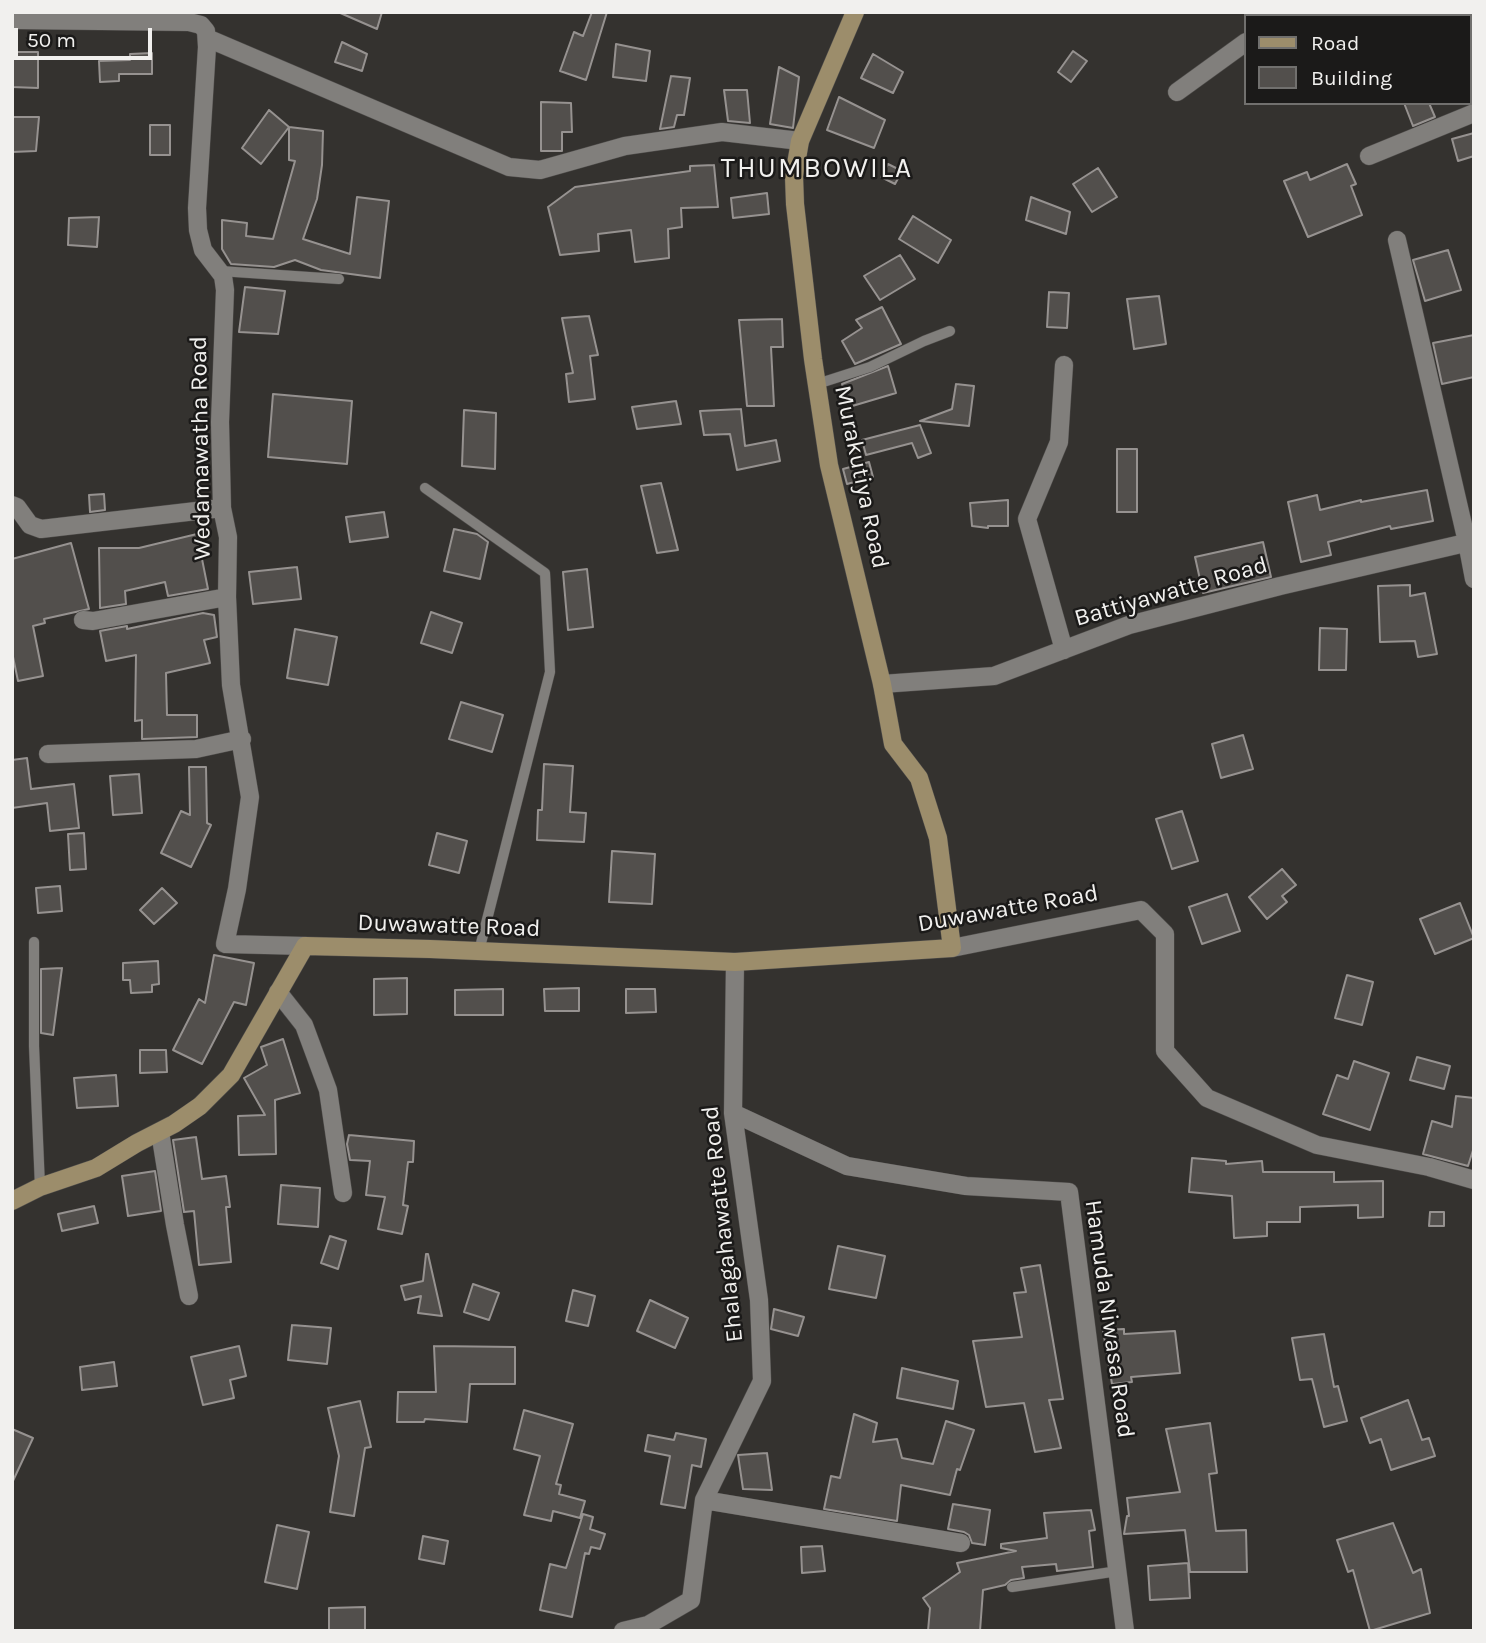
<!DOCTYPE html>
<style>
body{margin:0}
#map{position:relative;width:1486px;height:1643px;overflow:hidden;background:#34322f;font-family:Karla,sans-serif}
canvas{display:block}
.frame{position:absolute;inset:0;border:14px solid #f1f0ee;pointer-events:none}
.legend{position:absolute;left:1244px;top:14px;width:228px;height:91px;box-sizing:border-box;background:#1b1a19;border:2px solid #71706e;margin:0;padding:9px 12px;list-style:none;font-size:21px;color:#f1f0ee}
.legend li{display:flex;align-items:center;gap:14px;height:35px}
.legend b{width:35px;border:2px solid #71706e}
.scale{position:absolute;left:14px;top:28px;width:138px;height:32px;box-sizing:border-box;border:4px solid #f1f0ee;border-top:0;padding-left:9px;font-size:21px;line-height:24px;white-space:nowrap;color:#f1f0ee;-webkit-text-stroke:5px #1b1a19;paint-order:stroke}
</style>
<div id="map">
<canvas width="1486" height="1643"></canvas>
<div class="frame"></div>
<ul class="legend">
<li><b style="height:9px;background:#9c8d6b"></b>Road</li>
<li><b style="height:19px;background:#524f4c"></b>Building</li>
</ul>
<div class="scale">50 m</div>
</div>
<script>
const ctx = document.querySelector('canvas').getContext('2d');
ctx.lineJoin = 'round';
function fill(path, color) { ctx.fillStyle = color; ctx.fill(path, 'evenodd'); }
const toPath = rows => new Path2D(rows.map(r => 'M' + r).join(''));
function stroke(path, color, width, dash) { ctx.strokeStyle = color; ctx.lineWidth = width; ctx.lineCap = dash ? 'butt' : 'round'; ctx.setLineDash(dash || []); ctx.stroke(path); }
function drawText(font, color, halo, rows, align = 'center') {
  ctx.font = font + ' Karla,sans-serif'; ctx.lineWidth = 5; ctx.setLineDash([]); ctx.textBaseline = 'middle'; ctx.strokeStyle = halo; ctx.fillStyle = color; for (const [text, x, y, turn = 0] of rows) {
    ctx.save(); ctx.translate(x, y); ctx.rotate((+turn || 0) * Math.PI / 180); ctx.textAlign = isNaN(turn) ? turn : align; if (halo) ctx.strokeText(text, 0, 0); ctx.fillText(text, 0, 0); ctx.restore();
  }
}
const building = toPath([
 [338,12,382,12,377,29,338,12],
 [592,12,607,12,586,80,560,71,574,32,583,36,592,12],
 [342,42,367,54,362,71,335,62,342,42],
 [616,44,650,51,646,81,613,77,616,44],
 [1073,51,1087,61,1071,82,1058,72,1073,51],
 [12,52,38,52,38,88,12,87,12,52],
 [152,53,152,74,119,74,119,81,100,82,99,61,130,60,130,54,152,53],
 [873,54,903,72,893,93,861,78,873,54],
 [779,67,799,77,793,128,770,124,779,67],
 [671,76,690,78,684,115,677,115,674,127,660,129,671,76],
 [724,90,747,90,750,123,728,121,724,90],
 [839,97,885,120,874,148,827,130,839,97],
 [541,102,571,103,572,132,562,132,562,151,541,151,541,102],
 [1404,103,1429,103,1435,117,1413,126,1404,103],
 [269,110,289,127,261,164,242,148,269,110],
 [12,117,39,117,36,151,12,152,12,117],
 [150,125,170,125,170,155,150,155,150,125],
 [289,127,323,131,322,165,317,199,303,239,350,254,357,197,389,201,380,278,321,270,295,260,274,267,231,264,222,249,222,220,247,223,246,236,273,239,295,161,289,160,289,127],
 [1474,133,1474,156,1458,161,1452,139,1474,133],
 [888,164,902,171,895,184,881,177,888,164],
 [1347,164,1356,184,1351,186,1362,215,1308,237,1284,181,1307,172,1310,180,1347,164],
 [714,165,718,207,681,208,682,227,668,229,669,258,635,262,631,230,598,234,599,251,560,255,548,207,575,187,690,171,690,166,714,165],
 [1098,168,1117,197,1092,212,1073,184,1098,168],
 [767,193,769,214,733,218,731,198,767,193],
 [1031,197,1070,212,1066,234,1026,220,1031,197],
 [913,216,951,240,938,263,899,239,913,216],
 [99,217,97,247,68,245,69,218,99,217],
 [1448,250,1461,290,1425,301,1413,260,1448,250],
 [900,255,915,279,880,300,864,276,900,255],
 [245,287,285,291,278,334,239,332,245,287],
 [1049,292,1069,293,1067,328,1047,327,1049,292],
 [1159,296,1166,344,1134,349,1127,299,1159,296],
 [882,307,901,344,855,364,842,341,862,328,856,320,882,307],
 [589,316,598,355,590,356,595,399,569,402,566,374,573,373,562,318,589,316],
 [782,319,783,347,771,347,774,406,747,406,739,320,782,319],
 [1474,335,1474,377,1442,384,1433,343,1474,335],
 [888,366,896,393,849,407,842,384,888,366],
 [956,384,974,386,969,426,920,421,952,409,956,384],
 [273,394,352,401,347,464,268,457,273,394],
 [676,401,681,424,637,429,632,407,676,401],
 [741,409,745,446,776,440,780,461,737,470,730,434,704,435,700,411,741,409],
 [464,410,496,413,495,469,462,466,464,410],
 [920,425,931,453,918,458,912,443,866,455,862,440,920,425],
 [1117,449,1137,449,1137,512,1117,512,1117,449],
 [869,462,873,477,847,484,843,469,869,462],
 [661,483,678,550,657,553,641,486,661,483],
 [1427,490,1433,521,1391,529,1390,526,1328,542,1331,555,1301,562,1288,502,1317,495,1320,510,1361,500,1361,502,1427,490],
 [104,494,105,510,90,512,89,495,104,494],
 [1008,500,1008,526,988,526,988,528,972,526,970,503,1008,500],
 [384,512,388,537,350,542,346,517,384,512],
 [454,529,477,534,488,542,480,579,444,571,454,529],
 [197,534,208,589,168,596,165,582,125,591,126,604,100,608,99,548,139,548,197,534],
 [1263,542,1271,577,1203,593,1195,557,1263,542],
 [71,543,89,609,44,619,45,623,33,626,43,676,18,681,12,652,12,559,71,543],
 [297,567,301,599,253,604,249,572,297,567],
 [587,569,593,627,568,630,563,572,587,569],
 [1410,585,1410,596,1425,593,1437,654,1418,657,1415,641,1380,642,1378,586,1410,585],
 [431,612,462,623,452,653,421,643,431,612],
 [203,613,214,615,217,637,204,640,210,663,166,673,167,715,197,715,197,737,142,739,142,720,135,721,136,655,106,661,100,631,127,626,127,629,203,613],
 [1320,628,1347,629,1346,670,1319,670,1320,628],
 [295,629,337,637,328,685,287,678,295,629],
 [461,702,503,715,492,752,449,739,461,702],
 [1243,735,1253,769,1221,778,1212,744,1243,735],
 [27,758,31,789,74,784,79,828,50,831,47,803,12,808,12,760,27,758],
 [544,764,573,766,570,812,586,813,584,842,537,840,538,810,542,810,544,764],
 [189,767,206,767,207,823,211,825,191,867,161,853,181,811,190,815,189,767],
 [139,774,142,813,113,815,110,776,139,774],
 [1182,811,1198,861,1172,869,1156,819,1182,811],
 [84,833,86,869,70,870,68,834,84,833],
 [437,833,467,841,459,873,429,865,437,833],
 [612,851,655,854,652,904,609,902,612,851],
 [1282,869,1296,885,1282,896,1287,902,1267,919,1249,897,1282,869],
 [60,886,62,911,38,913,36,888,60,886],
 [162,888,177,903,154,924,140,910,162,888],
 [1227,894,1240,931,1202,944,1189,907,1227,894],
 [1460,903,1474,938,1435,954,1420,919,1460,903],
 [214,955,254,963,246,1005,234,1002,202,1064,173,1050,199,999,205,1003,214,955],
 [158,961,159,984,152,985,152,992,131,993,130,980,123,980,123,963,158,961],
 [62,968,53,1035,41,1033,41,969,62,968],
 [1347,975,1373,982,1362,1025,1335,1018,1347,975],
 [407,978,407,1014,374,1015,374,979,407,978],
 [579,988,579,1011,545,1011,544,989,579,988],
 [503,989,503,1015,455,1015,455,990,503,989],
 [626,989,655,989,656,1012,626,1013,626,989],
 [283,1039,300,1093,275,1100,276,1154,239,1155,238,1116,265,1115,244,1078,267,1065,261,1047,283,1039],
 [140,1050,166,1050,167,1072,140,1073,140,1050],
 [1417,1057,1450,1066,1444,1089,1410,1080,1417,1057],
 [1354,1061,1389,1073,1370,1130,1323,1114,1337,1075,1348,1079,1354,1061],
 [116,1075,118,1106,77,1108,74,1078,116,1075],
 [1456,1096,1474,1098,1474,1147,1468,1166,1423,1154,1432,1121,1452,1127,1456,1096],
 [349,1135,414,1141,413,1162,408,1162,403,1205,408,1206,402,1234,378,1229,385,1197,366,1195,370,1161,350,1160,347,1144,349,1135],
 [196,1137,202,1179,226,1176,230,1207,226,1207,231,1262,199,1265,194,1211,184,1212,173,1140,196,1137],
 [1192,1158,1226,1161,1226,1164,1262,1161,1263,1172,1334,1172,1334,1182,1383,1181,1383,1217,1358,1218,1358,1205,1300,1207,1300,1222,1267,1222,1267,1236,1234,1238,1232,1196,1189,1192,1192,1158],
 [155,1171,161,1211,128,1216,122,1176,155,1171],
 [281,1185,320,1188,318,1227,278,1224,281,1185],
 [94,1206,98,1223,62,1231,58,1214,94,1206],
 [1430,1212,1444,1212,1444,1226,1429,1226,1430,1212],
 [330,1236,346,1241,338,1269,321,1263,330,1236],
 [838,1246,885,1256,876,1298,829,1289,838,1246],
 [426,1254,428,1254,442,1316,418,1313,421,1296,405,1300,401,1286,423,1281,426,1254],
 [1040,1265,1063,1399,1049,1400,1061,1448,1035,1452,1024,1403,986,1407,973,1341,1022,1337,1014,1293,1026,1292,1021,1268,1040,1265],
 [473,1284,499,1293,489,1320,464,1312,473,1284],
 [573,1290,595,1296,588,1326,566,1321,573,1290],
 [650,1300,688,1318,675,1348,637,1331,650,1300],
 [774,1309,804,1317,798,1336,771,1329,774,1309],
 [292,1325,331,1328,327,1364,288,1360,292,1325],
 [1124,1329,1124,1334,1175,1331,1180,1373,1131,1377,1132,1382,1112,1384,1103,1330,1124,1329],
 [1324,1334,1334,1387,1338,1386,1347,1421,1324,1427,1312,1379,1300,1380,1292,1338,1324,1334],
 [239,1346,246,1376,230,1380,234,1398,203,1405,191,1357,239,1346],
 [434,1346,515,1347,515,1384,470,1384,467,1422,425,1419,424,1422,397,1422,398,1392,436,1392,434,1346],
 [114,1362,117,1386,82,1390,80,1367,114,1362],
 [902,1368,958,1381,953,1409,897,1398,902,1368],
 [1408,1400,1422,1440,1429,1438,1435,1456,1391,1470,1381,1439,1370,1443,1361,1418,1408,1400],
 [360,1401,371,1447,365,1448,354,1516,330,1512,339,1456,328,1408,360,1401],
 [524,1410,573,1424,556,1484,561,1485,559,1494,585,1501,580,1518,553,1511,551,1521,524,1515,540,1456,514,1449,524,1410],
 [854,1414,877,1423,873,1442,897,1439,902,1458,933,1464,946,1421,974,1430,960,1470,957,1469,950,1495,901,1485,897,1521,824,1509,831,1476,840,1478,854,1414],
 [1210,1423,1217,1473,1209,1474,1216,1531,1246,1530,1247,1572,1190,1572,1185,1530,1124,1534,1127,1516,1129,1516,1127,1498,1180,1492,1166,1429,1210,1423],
 [12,1429,33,1438,12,1483,12,1429],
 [676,1433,706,1439,701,1467,692,1465,685,1508,661,1504,670,1456,645,1451,648,1435,674,1440,676,1433],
 [767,1453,772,1490,743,1489,738,1455,767,1453],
 [953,1504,990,1510,985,1545,972,1543,969,1535,964,1532,948,1529,953,1504],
 [1091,1510,1095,1530,1089,1531,1093,1567,1057,1571,1056,1564,1022,1567,1024,1578,1011,1580,1005,1585,983,1590,980,1631,928,1631,930,1608,923,1598,960,1572,957,1563,1016,1551,1001,1548,1001,1544,1047,1538,1044,1513,1091,1510],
 [583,1514,593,1517,590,1529,605,1534,600,1549,591,1547,589,1554,585,1553,572,1617,540,1610,550,1564,566,1568,583,1514],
 [1393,1523,1413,1573,1421,1569,1430,1613,1370,1631,1353,1570,1348,1572,1337,1540,1393,1523],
 [277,1525,309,1532,297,1589,265,1582,277,1525],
 [423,1536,448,1541,444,1564,419,1559,423,1536],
 [822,1546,825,1571,802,1573,801,1547,822,1546],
 [1188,1563,1190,1598,1150,1600,1148,1566,1188,1563],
 [365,1607,365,1631,329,1631,329,1608,365,1607]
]);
const lane = toPath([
 [220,271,339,279],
 [817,384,870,367,924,341,950,331],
 [425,488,545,573,550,672,479,951],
 [34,942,34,1046,40,1187],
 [1012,1587,1118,1571]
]);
const street = toPath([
 [1268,12,1269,16],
 [12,20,189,22,201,25,206,31,207,47,197,208,198,230,203,250,223,276,225,290,220,422,222,508,228,537,227,597,231,685,250,797,237,889,225,944,305,946],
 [207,38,509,167,540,170,625,146,722,132,800,141],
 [1177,92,1246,42],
 [1369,156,1474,113],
 [1397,240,1467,542,1474,579],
 [12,505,17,507,30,525,41,529,222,508],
 [83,620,93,621,227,597],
 [1064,650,1027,519,1059,442,1064,365],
 [882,684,994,676,1129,625,1280,586,1474,541],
 [48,754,196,749,242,739],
 [952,948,1141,910,1165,934,1165,1051,1207,1098,1317,1145,1429,1167,1474,1180],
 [278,992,304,1025,328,1090,343,1193],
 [733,1113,847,1166,966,1186,1069,1192,1125,1631],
 [160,1132,175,1225,189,1296],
 [704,1500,961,1543],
 [623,1631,648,1625,691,1600,704,1500,762,1381,759,1300,733,1113,735,962]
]);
const secondary = toPath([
 [12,1201,40,1187,96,1168,137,1143,174,1124,200,1106,231,1075,305,946,430,949,735,962,952,948,938,838,919,778,893,744,882,684,829,465,813,359,795,204,794,176,800,141,855,12]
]);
const streetNames = [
 ["Wedamawatha Road",201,448,-91],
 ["Murakutiya Road",861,477,78],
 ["Battiyawatte Road",1171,592,-16],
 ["Duwawatte Road",1008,909,-10],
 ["Duwawatte Road",449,926,2],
 ["Ehalagahawatte Road",723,1224,-96],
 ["Hamuda Niwasa Road",1109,1319,82]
];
const quarterNames = [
 ["THUMBOWILA",817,169]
];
fill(building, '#524f4c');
stroke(building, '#969290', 2);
stroke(lane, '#4f4d4b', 11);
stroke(street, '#4f4d4b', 19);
stroke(secondary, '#4f4d4b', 19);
stroke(lane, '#817f7c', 10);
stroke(street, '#817f7c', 18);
stroke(secondary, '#9c8d6b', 18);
drawText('24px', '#f1f0ee', '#1b1a19', streetNames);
ctx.letterSpacing = '2px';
drawText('28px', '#f1f0ee', '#1b1a19', quarterNames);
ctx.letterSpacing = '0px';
</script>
